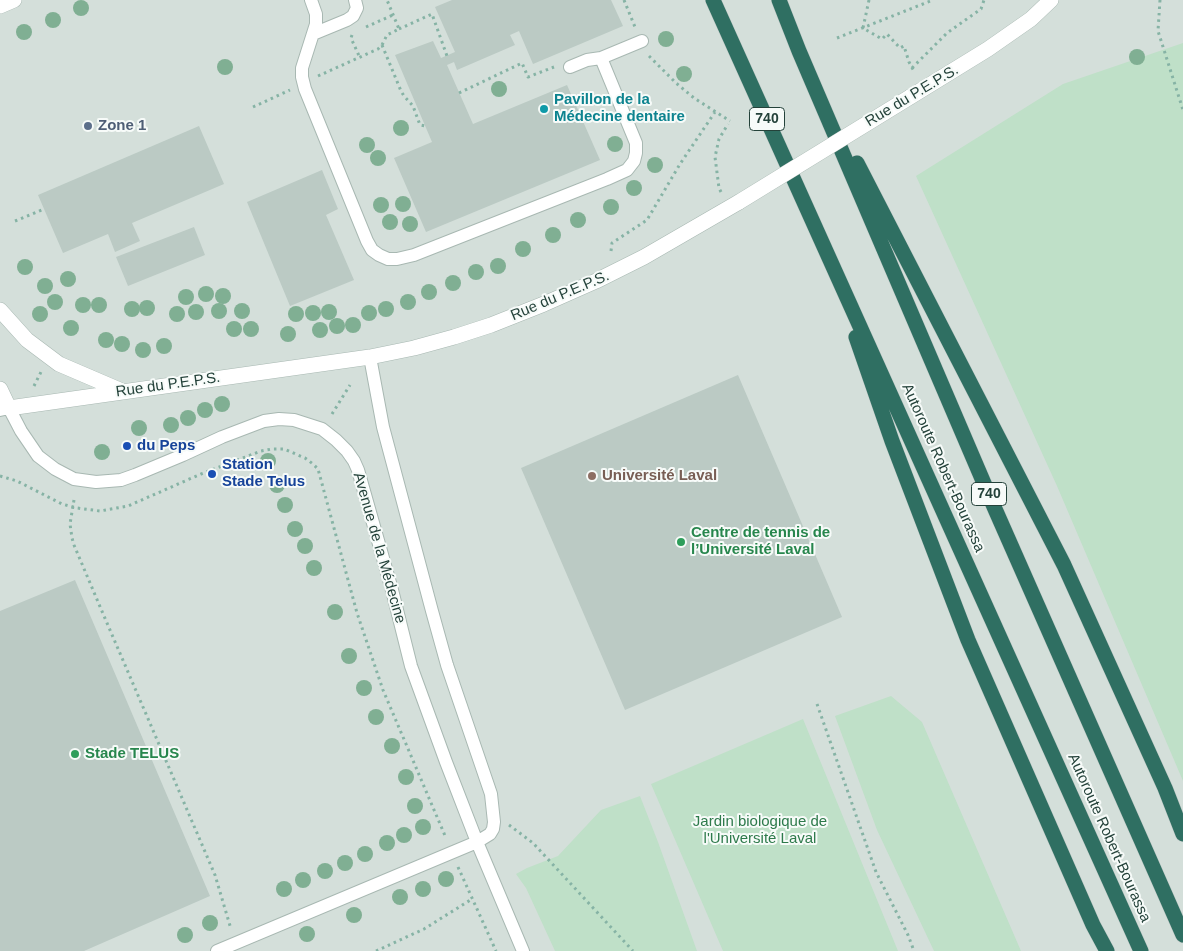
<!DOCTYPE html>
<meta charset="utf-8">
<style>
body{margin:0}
canvas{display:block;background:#e6efeb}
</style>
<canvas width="1183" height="951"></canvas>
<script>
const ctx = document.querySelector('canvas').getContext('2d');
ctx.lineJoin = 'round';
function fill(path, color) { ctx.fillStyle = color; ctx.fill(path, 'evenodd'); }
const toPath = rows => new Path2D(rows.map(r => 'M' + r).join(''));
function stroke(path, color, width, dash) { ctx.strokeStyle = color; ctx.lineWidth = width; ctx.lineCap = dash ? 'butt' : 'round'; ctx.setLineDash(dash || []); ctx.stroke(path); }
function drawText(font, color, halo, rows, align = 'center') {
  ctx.font = font + ' Helvetica,sans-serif'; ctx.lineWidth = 4; ctx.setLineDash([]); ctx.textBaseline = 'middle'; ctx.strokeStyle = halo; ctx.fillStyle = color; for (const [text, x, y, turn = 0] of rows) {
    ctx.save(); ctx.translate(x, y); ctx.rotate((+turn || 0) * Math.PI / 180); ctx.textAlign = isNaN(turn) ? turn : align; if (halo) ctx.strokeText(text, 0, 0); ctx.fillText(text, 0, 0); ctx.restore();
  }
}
const built = toPath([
 [0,0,1183,0,1183,951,0,951]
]);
const green = toPath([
 [1183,43,1183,781,1057,486,916,176,1063,84],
 [891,696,922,722,1021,951,934,951,877,830,835,716],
 [803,719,898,951,723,951,651,784],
 [640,796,658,842,697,951,555,951,526,888,516,874,527,868,558,856,601,810]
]);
const building = toPath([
 [452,0,611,0,623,26,533,64,519,31,510,35,515,45,457,70,454,62,447,65,473,124,567,85,600,160,426,232,394,158,432,142,395,55,433,41,441,58,455,52,435,7],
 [199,126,224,184,132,223,140,241,115,252,108,234,63,253,38,195],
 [322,170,338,209,326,215,354,280,290,306,247,202],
 [194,227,205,255,128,286,116,257],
 [738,375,842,617,625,710,521,468],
 [75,580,210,896,84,951,0,951,0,611]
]);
const path = toPath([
 [624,0,635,27],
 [869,0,863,28,882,39,887,34,900,48,904,46,909,62,915,73],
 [1160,0,1158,31,1183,110],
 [366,27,393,15],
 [399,29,432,14,447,56],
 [352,35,351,38,360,58],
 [837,38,933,0],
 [382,45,401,91,404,96,413,106,420,125,425,126],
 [649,56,676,83,694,98,730,121],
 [912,68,947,33,981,9,984,0],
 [318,76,378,49,382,45,387,35,399,29,387,0],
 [459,93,522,63,528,77,554,67],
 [253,107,290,90],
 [721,192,719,188,715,157,719,139,728,124],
 [15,221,44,209],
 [611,251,612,243,647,220,680,164,715,112],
 [34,386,41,372],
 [332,414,350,385],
 [0,476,17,481,62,504,77,508,100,511,128,506,201,474,261,451,272,449,284,449,305,458,313,464,318,469,357,613,383,690,446,838],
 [74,500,70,524,72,538,74,545,101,609,215,875,231,929],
 [817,704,876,872,908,935,914,951],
 [509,825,533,843,633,951],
 [458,867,496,951],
 [376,951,424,929,472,899]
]);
const service = toPath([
 [311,0,316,14,316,24,302,68,302,77,305,89,367,241,372,250,379,255,388,259,397,259,414,255,607,179,627,170,634,161,636,153,636,143,601,58],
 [313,34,347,20,353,16,357,8,355,0],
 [570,67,587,60,601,58,642,41],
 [0,410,9,408,21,431,38,456,55,469,74,479,96,482,121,480,135,475,183,455,222,437,264,421,279,419,294,420,322,429,336,440,347,451,354,461,358,470,392,590,411,666,446,762,477,842,523,951],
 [217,951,477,842,490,834,493,829,494,822,491,794,447,665,432,611,383,427,370,357]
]);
const minor = toPath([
 [0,6,14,0],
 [910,97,988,49,1031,19,1051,0],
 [0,310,27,340,59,364,122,391],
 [0,389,9,408,370,357,414,348,454,337,491,325,544,304,596,281,644,257,739,202]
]);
const motorway = toPath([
 [713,0,1141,951],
 [779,0,799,51,995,509,1183,935],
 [857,163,1064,565,1165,788,1183,834],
 [856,337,892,441,968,640,1093,925,1107,951]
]);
const minorBridge = toPath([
 [739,202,910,97]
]);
const trees = [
 [81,8],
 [53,20],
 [24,32],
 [666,39],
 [1137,57],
 [225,67],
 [684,74],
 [499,89],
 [401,128],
 [615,144],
 [367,145],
 [378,158],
 [655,165],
 [634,188],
 [403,204],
 [381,205],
 [611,207],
 [578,220],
 [390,222],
 [410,224],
 [553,235],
 [523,249],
 [498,266],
 [25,267],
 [476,272],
 [68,279],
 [453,283],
 [45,286],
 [429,292],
 [206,294],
 [223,296],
 [186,297],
 [55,302],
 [408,302],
 [83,305],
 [99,305],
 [147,308],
 [132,309],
 [386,309],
 [219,311],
 [242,311],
 [196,312],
 [329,312],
 [313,313],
 [369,313],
 [40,314],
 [177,314],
 [296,314],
 [353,325],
 [337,326],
 [71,328],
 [234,329],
 [251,329],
 [320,330],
 [288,334],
 [106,340],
 [122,344],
 [164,346],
 [143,350],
 [222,404],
 [205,410],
 [188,418],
 [171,425],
 [139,428],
 [102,452],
 [268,461],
 [277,485],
 [285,505],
 [295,529],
 [305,546],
 [314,568],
 [335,612],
 [349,656],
 [364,688],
 [376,717],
 [392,746],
 [406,777],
 [415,806],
 [423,827],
 [404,835],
 [387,843],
 [365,854],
 [345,863],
 [325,871],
 [446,879],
 [303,880],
 [284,889],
 [423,889],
 [400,897],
 [354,915],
 [210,923],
 [307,934],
 [185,935]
];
const markers = [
 [544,109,5,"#0f9aa8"],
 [88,126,5,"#5c6f8a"],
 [127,446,5,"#1a4fb4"],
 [212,474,5,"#1a4fb4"],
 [592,476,5,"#8d6e63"],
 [681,542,5,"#2e9e5b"],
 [75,754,5,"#2e9e5b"]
];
const shields = [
 [767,119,35],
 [989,494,35]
];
const shieldNames = [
 ["740",767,119],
 ["740",989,494]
];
const streetNames = [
 ["Rue du P.E.P.S.",912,96,-31],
 ["Rue du P.E.P.S.",560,296,-23],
 ["Rue du P.E.P.S.",168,385,-8],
 ["Autoroute Robert-Bourassa",943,468,66],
 ["Avenue de la Médecine",379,548,74],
 ["Autoroute Robert-Bourassa",1109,838,66]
];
const cultureNames = [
 ["Pavillon de la",554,100],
 ["Médecine dentaire",554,117]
];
const serviceNames = [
 ["Zone 1",98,126]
];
const transitNames = [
 ["du Peps",137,446],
 ["Station",222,465],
 ["Stade Telus",222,482]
];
const educationNames = [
 ["Université Laval",602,476]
];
const leisureNames = [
 ["Centre de tennis de",691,533],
 ["l’Université Laval",691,550],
 ["Stade TELUS",85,754]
];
const parkNames = [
 ["Jardin biologique de",760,822],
 ["l'Université Laval",760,839]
];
fill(built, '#d4dfda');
fill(green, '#bfe0c8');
fill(building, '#bbcac4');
stroke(service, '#a8b8b2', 14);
stroke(minor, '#a8b8b2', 16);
stroke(motorway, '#c2cac8', 16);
stroke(path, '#86b3a5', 3, [2.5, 4]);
stroke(service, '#fff', 12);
stroke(minor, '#fff', 15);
stroke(motorway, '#2f6f62', 15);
stroke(minorBridge, '#a8b8b2', 16, []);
stroke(minorBridge, '#fff', 15);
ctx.fillStyle = '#80af93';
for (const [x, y] of trees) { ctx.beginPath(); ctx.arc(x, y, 8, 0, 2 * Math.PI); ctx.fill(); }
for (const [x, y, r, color] of markers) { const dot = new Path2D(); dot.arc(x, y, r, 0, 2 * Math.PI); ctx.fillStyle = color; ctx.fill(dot); stroke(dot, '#f7fbf9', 2); }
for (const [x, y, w] of shields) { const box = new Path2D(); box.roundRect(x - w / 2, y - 11.5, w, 23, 4); ctx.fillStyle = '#f7fbf9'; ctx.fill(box); stroke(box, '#24423a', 1); }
drawText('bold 14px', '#24423a', null, shieldNames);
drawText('15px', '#24423a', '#f7fbf9', streetNames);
drawText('bold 15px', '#0d838f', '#f7fbf9', cultureNames, 'left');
drawText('bold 15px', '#4e5e75', '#f7fbf9', serviceNames, 'left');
drawText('bold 15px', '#164399', '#f7fbf9', transitNames, 'left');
drawText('bold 15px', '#785e54', '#f7fbf9', educationNames, 'left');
drawText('bold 15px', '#27864d', '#f7fbf9', leisureNames, 'left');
drawText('15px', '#2d7a4b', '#f7fbf9', parkNames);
</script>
